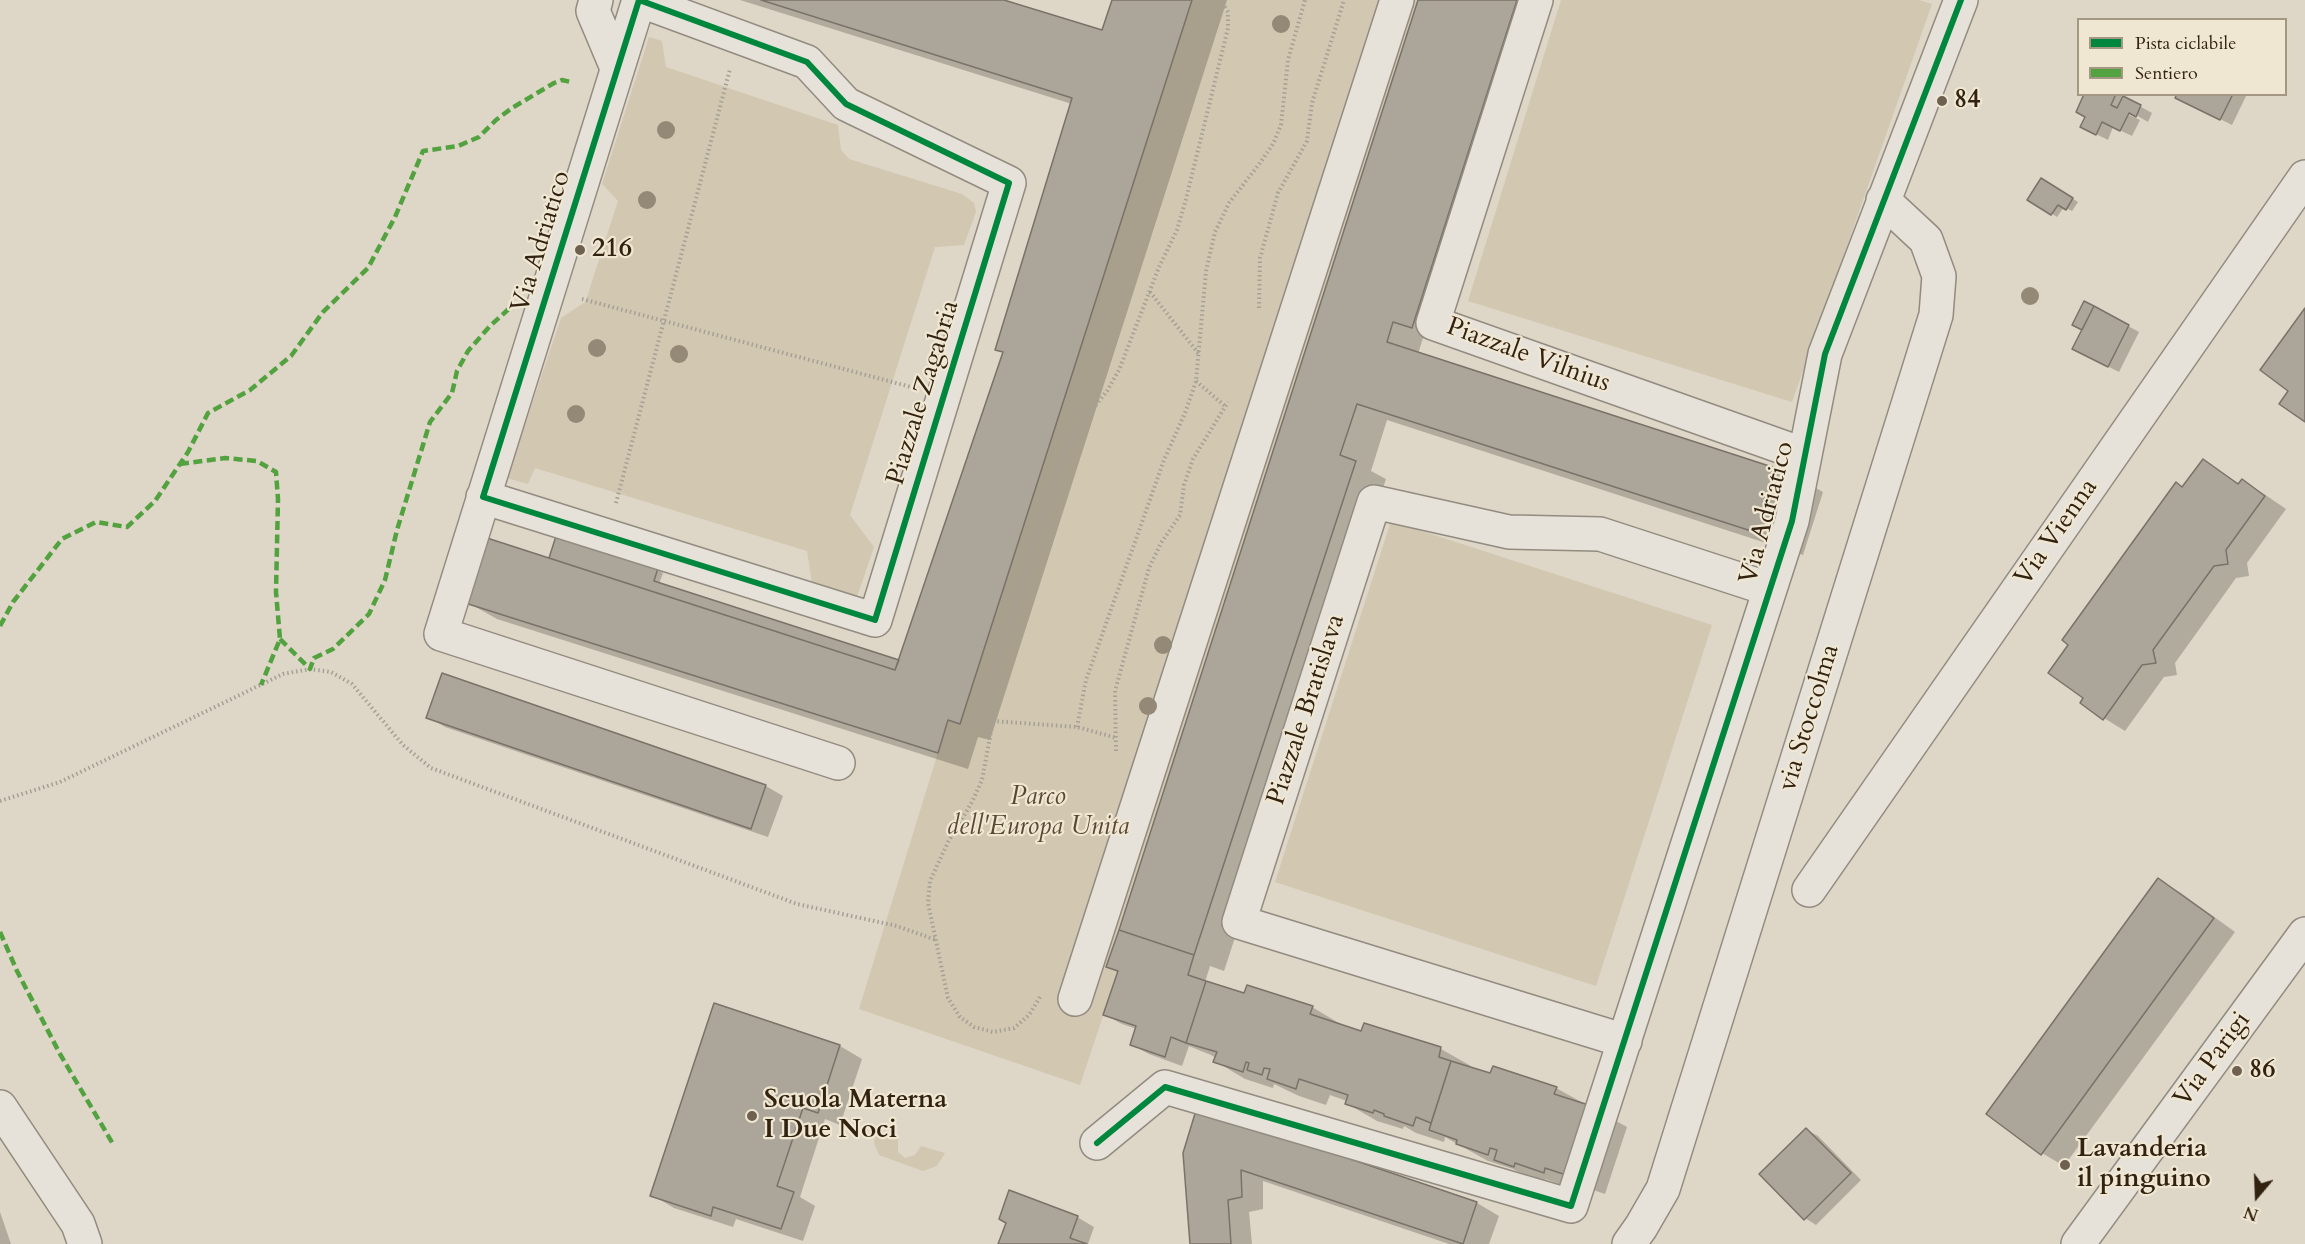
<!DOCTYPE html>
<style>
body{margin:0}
#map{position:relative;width:2305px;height:1244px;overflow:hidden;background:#ded6c6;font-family:Cardo,serif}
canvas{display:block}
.legend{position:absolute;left:2077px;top:18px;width:210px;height:78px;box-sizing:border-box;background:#f0e7d3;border:2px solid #a49885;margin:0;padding:8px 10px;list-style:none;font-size:18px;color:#322210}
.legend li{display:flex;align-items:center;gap:12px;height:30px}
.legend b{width:30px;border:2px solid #a49885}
.north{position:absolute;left:2227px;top:1166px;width:60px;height:60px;-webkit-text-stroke:4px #f0e7d3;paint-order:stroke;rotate:199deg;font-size:16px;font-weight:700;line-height:24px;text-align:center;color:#322210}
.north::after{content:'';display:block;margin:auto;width:21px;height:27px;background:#322210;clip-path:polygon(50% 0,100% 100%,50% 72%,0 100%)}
</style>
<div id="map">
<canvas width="2305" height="1244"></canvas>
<ul class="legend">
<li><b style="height:8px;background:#00873e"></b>Pista ciclabile</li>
<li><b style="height:8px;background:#52a23f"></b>Sentiero</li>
</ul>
<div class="north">N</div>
</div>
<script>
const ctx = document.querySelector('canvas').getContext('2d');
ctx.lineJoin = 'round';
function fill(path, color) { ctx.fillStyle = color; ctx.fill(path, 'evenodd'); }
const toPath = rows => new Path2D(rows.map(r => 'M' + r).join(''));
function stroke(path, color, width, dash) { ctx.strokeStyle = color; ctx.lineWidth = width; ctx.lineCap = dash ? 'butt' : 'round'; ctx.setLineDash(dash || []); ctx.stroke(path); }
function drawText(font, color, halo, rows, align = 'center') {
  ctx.font = font + ' Cardo,serif'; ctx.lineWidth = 4.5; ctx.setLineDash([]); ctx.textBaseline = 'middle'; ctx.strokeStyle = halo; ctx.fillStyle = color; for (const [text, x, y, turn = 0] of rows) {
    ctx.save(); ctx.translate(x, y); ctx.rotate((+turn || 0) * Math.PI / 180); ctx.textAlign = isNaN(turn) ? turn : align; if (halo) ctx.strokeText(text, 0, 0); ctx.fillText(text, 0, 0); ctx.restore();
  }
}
const green = toPath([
 [1192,0,1418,0,1106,967,1118,971,1080,1085,859,1009,948,720,960,724],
 [1561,0,1919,0,1932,4,1792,402,1468,301],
 [649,37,662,41,666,67,838,125,841,150,849,159,962,194,974,203,976,212,964,245,935,247,850,515,874,547,858,594,854,598,813,589,807,551,535,468,528,484,507,478,561,318,585,302,588,294,618,201,602,184],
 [1391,521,1712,625,1596,986,1275,882],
 [877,1130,898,1139,898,1152,905,1158,915,1155,921,1146,945,1153,937,1166,923,1171,879,1155,874,1143]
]);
const shadow = toPath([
 [740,0,999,0,1103,32,1114,0,1227,0,990,740,978,737,968,769,497,619,467,602,555,562,557,538,658,570,663,573,659,584,899,662,1004,353,997,349,1072,104],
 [1420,0,1553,0,1442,344,1423,338,1418,354,1793,475,1823,492,1803,555,1387,420,1371,471,1386,479,1224,971,1210,966,1205,982,1245,995,1312,1007,1342,1025,1342,1026,1362,1033,1365,1025,1441,1049,1471,1066,1470,1068,1491,1075,1556,1088,1627,1127,1605,1194,1576,1184,1574,1189,1545,1179,1544,1183,1526,1177,1513,1169,1488,1161,1445,1137,1444,1142,1416,1133,1404,1126,1403,1129,1377,1121,1346,1103,1347,1101,1330,1095,1326,1105,1299,1096,1274,1084,1273,1088,1245,1079,1215,1061,1216,1058,1211,1055,1189,1046,1182,1066,1149,1054,1132,1045,1137,1029,1122,1024,1105,1015,1119,973,1108,967],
 [2086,94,2118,94,2152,113,2148,122,2129,111,2129,115,2140,120,2132,136,2113,127,2108,140,2094,133,2087,117],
 [2178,94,2247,94,2232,125,2188,103],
 [2042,180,2078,202,2072,211,2064,207,2057,217,2029,199],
 [2128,326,2139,332,2119,372,2085,355],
 [2203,461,2240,484,2242,481,2264,494,2286,509,2247,563,2249,576,2236,578,2175,663,2177,675,2164,677,2125,731,2104,718,2183,488],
 [428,717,766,786,783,796,768,837,445,727],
 [2159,880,2181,893,2235,932,2064,1166,2042,1153],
 [715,1005,840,1046,862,1059,840,1125,825,1119,800,1197,815,1206,803,1241,736,1219,733,1227,674,1208,652,1195],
 [1198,1109,1477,1203,1499,1216,1489,1244,1449,1244,1263,1181,1263,1209,1249,1212,1252,1244,1191,1244],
 [1807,1130,1818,1136,1861,1180,1816,1225,1805,1218],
 [0,1212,11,1244,0,1244],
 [1077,1217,1094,1227,1088,1244,1000,1244]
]);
const building = toPath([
 [761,0,1004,0,1102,30,1112,0,1192,0,960,724,948,720,938,753,465,603,487,538,895,670,1003,352,995,350,1072,98,761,0],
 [1418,0,1517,0,1412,328,1393,322,1387,342,1794,474,1773,538,1357,404,1340,455,1356,461,1194,955,1119,930,1418,0],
 [2084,94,2116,94,2111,105,2117,108,2123,96,2141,105,2136,117,2129,113,2120,131,2102,122,2096,135,2080,127,2085,117,2076,112,2084,94],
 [2177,94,2233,94,2220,120,2175,98,2177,94],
 [2041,178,2073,198,2066,210,2058,205,2051,215,2027,200,2041,178],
 [2084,301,2094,306,2082,330,2072,325,2084,301],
 [2094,306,2129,325,2108,367,2072,349,2094,306],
 [2305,308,2305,422,2279,404,2288,391,2260,370,2305,308],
 [2203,459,2238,484,2242,479,2265,496,2226,550,2228,564,2214,566,2153,650,2156,663,2142,665,2103,720,2080,703,2083,698,2048,673,2068,645,2062,640,2176,482,2182,487,2203,459],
 [556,536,658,568,654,581,899,660,895,670,549,558,556,536],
 [442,673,766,785,751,829,426,718,442,673],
 [2158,878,2214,918,2041,1155,1986,1114,2158,878],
 [1119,930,1194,955,1188,975,1206,981,1186,1043,1171,1037,1165,1057,1130,1045,1136,1026,1103,1015,1118,971,1106,967,1119,930],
 [1206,981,1244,993,1247,985,1313,1006,1310,1014,1361,1031,1364,1023,1441,1047,1439,1057,1451,1061,1431,1123,1416,1117,1413,1126,1384,1116,1384,1114,1374,1110,1373,1113,1345,1104,1348,1095,1299,1079,1296,1089,1267,1079,1270,1069,1264,1068,1262,1075,1247,1070,1249,1063,1246,1062,1243,1072,1213,1062,1217,1052,1186,1043,1206,981],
 [714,1003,840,1045,818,1113,803,1108,777,1186,794,1192,781,1229,713,1207,711,1216,650,1196,714,1003],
 [1451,1061,1490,1073,1493,1066,1557,1087,1554,1094,1598,1108,1575,1178,1545,1168,1544,1173,1515,1163,1514,1167,1494,1160,1497,1150,1490,1148,1488,1155,1456,1144,1457,1140,1429,1130,1451,1061],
 [1197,1107,1477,1202,1463,1244,1241,1170,1242,1197,1228,1200,1231,1244,1190,1244,1183,1153,1197,1107],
 [1806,1128,1851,1173,1804,1220,1759,1174,1806,1128],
 [1009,1190,1078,1216,1070,1238,1087,1244,998,1244,1006,1223,999,1219,1009,1190]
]);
const path = toPath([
 [1150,292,1199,354],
 [582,299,911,387],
 [1259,308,1260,258,1278,193,1307,141,1312,103,1344,0],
 [1196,381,1226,407],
 [616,503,730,69],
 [993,721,1077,727,1117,738],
 [1077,727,1086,680,1164,460,1185,413,1196,381,1206,271,1215,232,1229,203,1260,163,1273,144,1281,125,1288,60,1305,0],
 [1116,751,1115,691,1149,568,1161,543,1180,515,1184,485,1193,459,1228,402],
 [0,801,60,782,283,674,310,669,331,672,352,684,403,745,431,768,797,904,897,926,936,940],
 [1040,997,1029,1015,1014,1028,993,1032,974,1027,960,1017,948,998,928,903,930,881,948,842,972,802,982,780,993,721,992,680,1057,470,1070,438,1107,391,1119,370,1159,267,1177,230,1186,199,1228,28,1228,12,1221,0]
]);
const minor = toPath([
 [596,0,593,11,617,68],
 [639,0,441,634,838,763],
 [1536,0,1433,323,1805,455],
 [483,497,875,620,1009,183,846,104,807,62,639,0],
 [1809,890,2305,177],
 [1075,999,1397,0],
 [1625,1041,1239,922,1374,502,1509,532,1600,534,1769,589],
 [0,1107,78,1224,85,1244],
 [1097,1143,1165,1087,1571,1206,1792,521,1825,354,1961,0],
 [1629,1244,1641,1227,1663,1189,1936,315,1939,276,1926,240,1883,200],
 [2078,1244,2305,934]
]);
const quiet = toPath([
 [180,464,225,458,257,461,276,472,278,499,276,592,280,639,261,685],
 [0,626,13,602,62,539,96,522,127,527,155,501,188,452,208,413,250,390,291,356,323,312,368,268,395,217,423,151,458,146,479,137,496,120,512,108,554,83,562,80,571,82],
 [280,639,310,669,314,658,333,649,369,614,385,580,397,530,430,422,452,393,457,371,468,351,490,326,513,305],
 [0,932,17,971,60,1054,113,1144]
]);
const cycleway = toPath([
 [639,0,807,62,846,104,1009,183,875,620,483,497,639,0],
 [1097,1143,1165,1087,1571,1206,1792,521,1825,354,1961,0]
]);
const trees = [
 [1281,24],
 [666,130],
 [647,200],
 [2030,296],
 [597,348],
 [679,354],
 [576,414],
 [1163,645],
 [1148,706]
];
const markers = [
 [1942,101,6,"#6e6150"],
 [580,250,6,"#6e6150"],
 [2237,1071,6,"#6e6150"],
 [752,1116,6,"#6e6150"],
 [2065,1165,6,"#6e6150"]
];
const poiNames = [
 ["84",1954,101],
 ["216",592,250],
 ["86",2249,1071],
 ["Scuola Materna",764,1101],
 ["I Due Noci",764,1131],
 ["Lavanderia",2077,1150],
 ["il pinguino",2077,1180]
];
const streetNames = [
 ["Via Adriatico",542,242,-73],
 ["Piazzale Vilnius",1528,356,20],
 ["Piazzale Zagabria",924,393,-73],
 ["Via Adriatico",1768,513,-75],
 ["Via Vienna",2057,533,-55],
 ["Piazzale Bratislava",1307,710,-72],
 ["via Stoccolma",1810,718,-73],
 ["Via Parigi",2213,1060,-54]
];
const parkNames = [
 ["Parco",1038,798],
 ["dell'Europa Unita",1038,828]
];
fill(green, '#d2c7b0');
fill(shadow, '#0003');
fill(building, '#aca69a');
stroke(building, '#797268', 1.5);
stroke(minor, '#928b80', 36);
stroke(path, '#a4a097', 4, [1.5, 3]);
stroke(minor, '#e6e1d9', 33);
stroke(quiet, '#52a23f', 4.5, [9, 4.5]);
stroke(cycleway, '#00873e', 6);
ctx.fillStyle = '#948876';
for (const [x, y] of trees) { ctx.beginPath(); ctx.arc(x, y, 9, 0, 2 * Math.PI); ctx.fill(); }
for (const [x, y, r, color] of markers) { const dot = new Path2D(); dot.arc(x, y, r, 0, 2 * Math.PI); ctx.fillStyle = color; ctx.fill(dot); stroke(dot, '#f0e7d3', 2); }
drawText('bold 26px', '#322210', '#f0e7d3', poiNames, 'left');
drawText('26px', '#322210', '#f0e7d3', streetNames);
drawText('italic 26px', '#584834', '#f0e7d3', parkNames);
</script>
